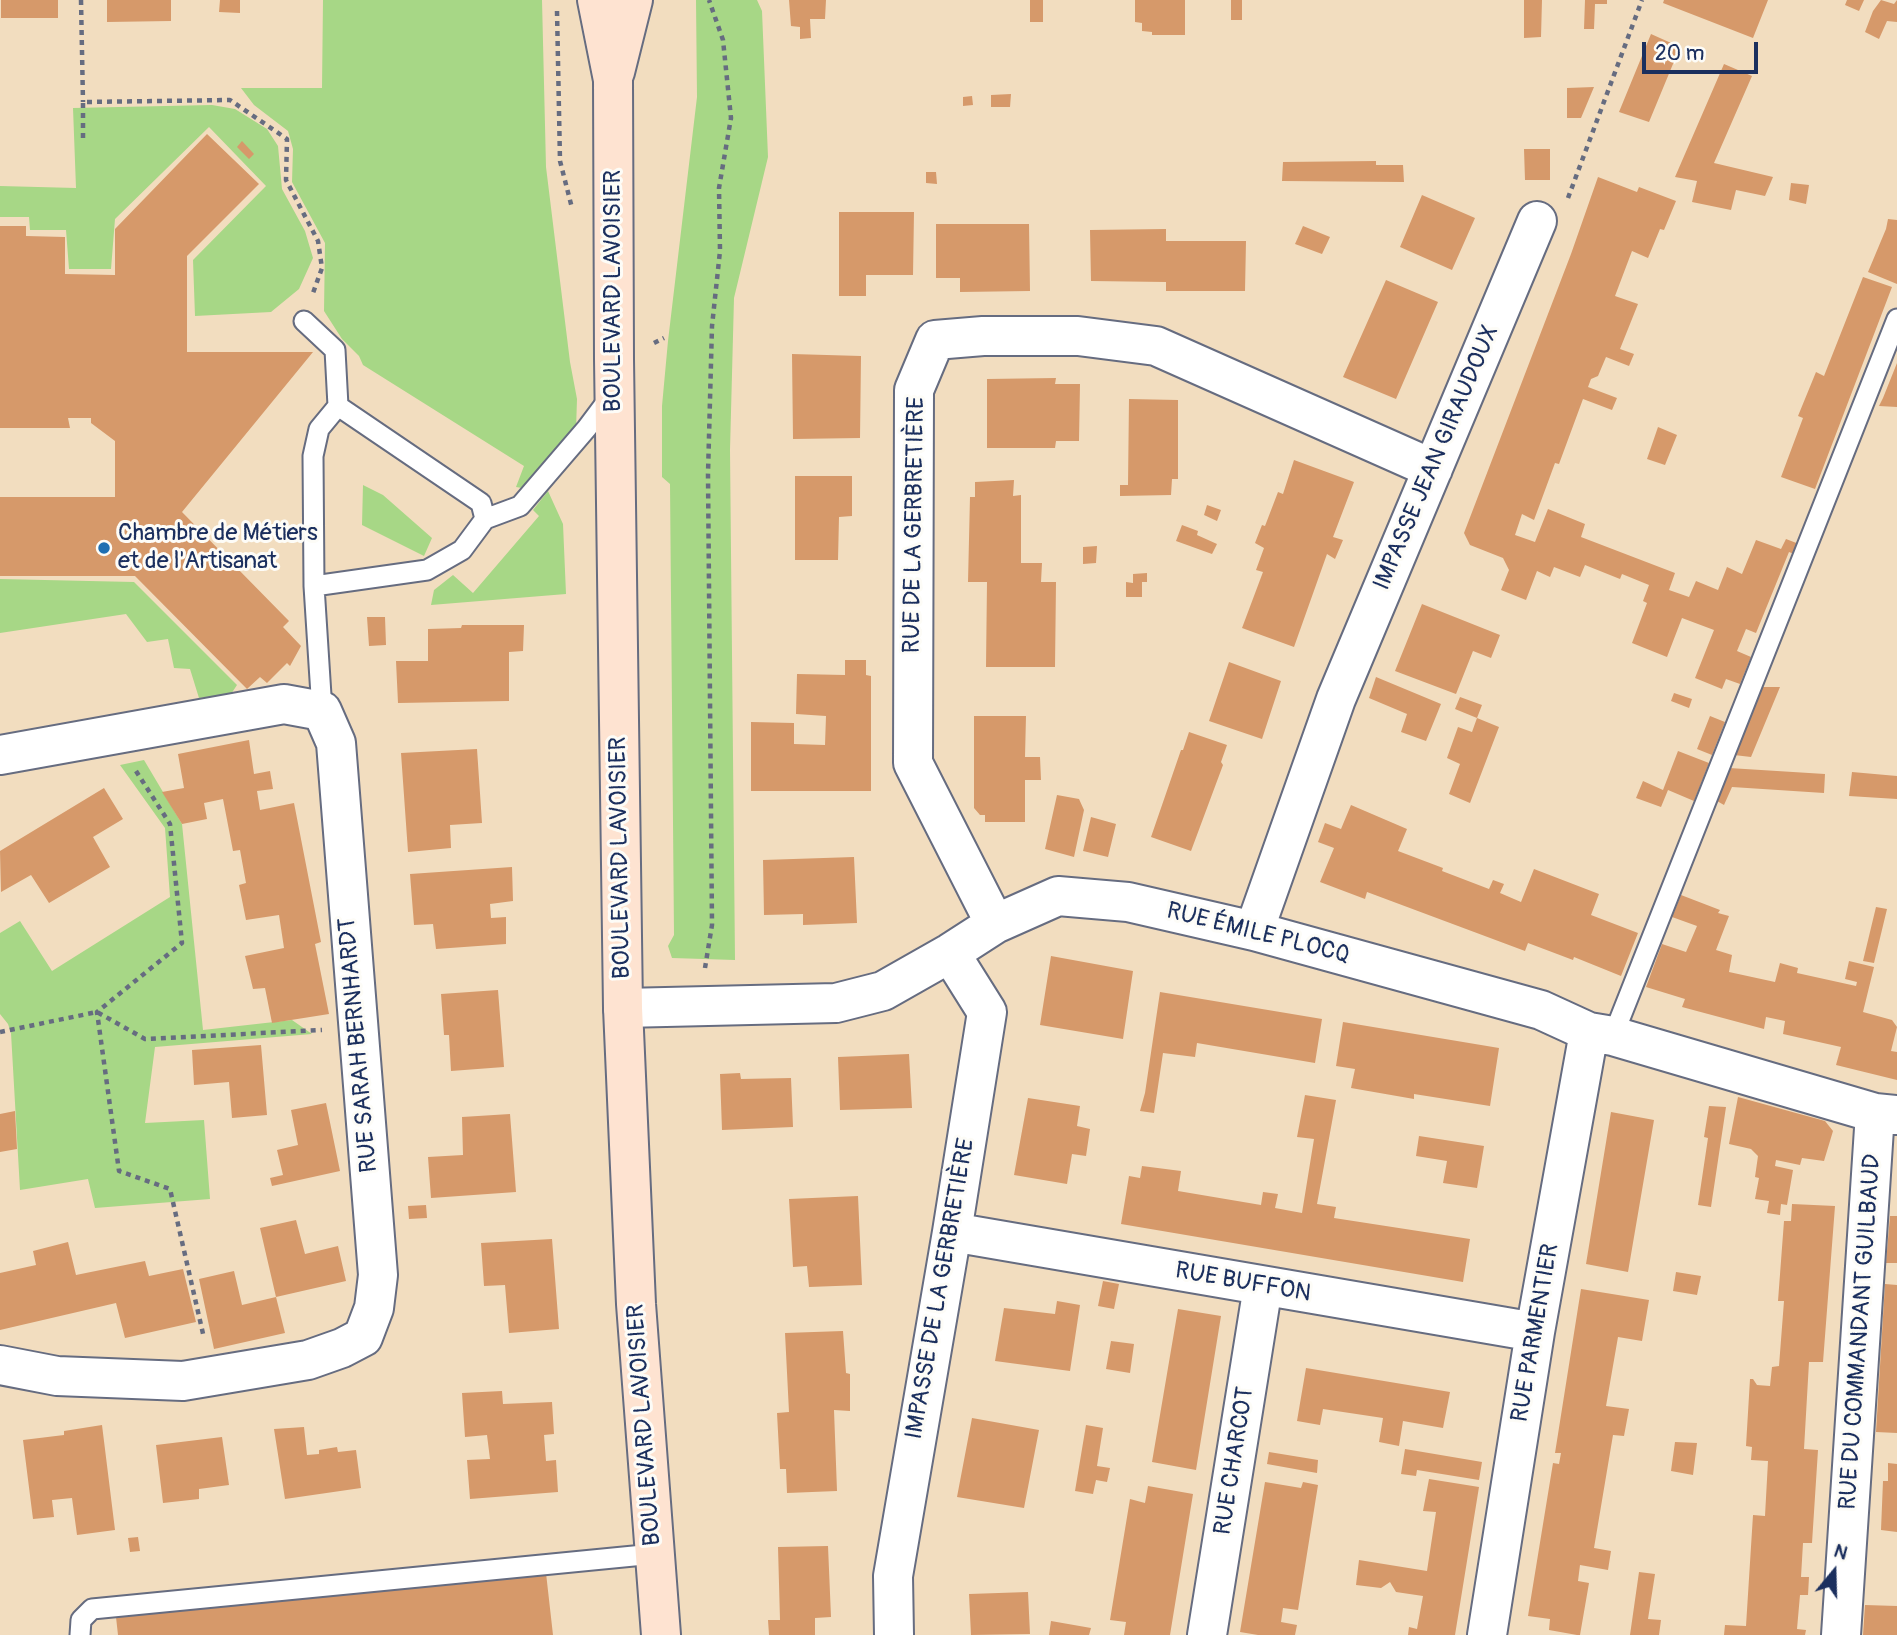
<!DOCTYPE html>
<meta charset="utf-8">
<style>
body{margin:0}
#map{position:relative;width:1897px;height:1635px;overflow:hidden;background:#f2ddbf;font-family:Pangolin,sans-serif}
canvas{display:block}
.north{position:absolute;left:1799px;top:1537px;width:70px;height:70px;-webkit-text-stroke:5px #fdfcf7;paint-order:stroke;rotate:19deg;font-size:19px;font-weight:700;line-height:28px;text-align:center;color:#1b2f5e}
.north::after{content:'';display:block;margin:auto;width:24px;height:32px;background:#1b2f5e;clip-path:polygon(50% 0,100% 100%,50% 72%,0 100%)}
.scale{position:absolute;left:1642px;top:42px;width:116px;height:32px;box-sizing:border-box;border:4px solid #1b2f5e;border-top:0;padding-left:9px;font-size:21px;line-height:24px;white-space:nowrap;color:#1b2f5e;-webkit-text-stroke:5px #fdfcf7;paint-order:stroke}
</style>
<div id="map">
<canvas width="1897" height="1635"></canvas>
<div class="north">N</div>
<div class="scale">20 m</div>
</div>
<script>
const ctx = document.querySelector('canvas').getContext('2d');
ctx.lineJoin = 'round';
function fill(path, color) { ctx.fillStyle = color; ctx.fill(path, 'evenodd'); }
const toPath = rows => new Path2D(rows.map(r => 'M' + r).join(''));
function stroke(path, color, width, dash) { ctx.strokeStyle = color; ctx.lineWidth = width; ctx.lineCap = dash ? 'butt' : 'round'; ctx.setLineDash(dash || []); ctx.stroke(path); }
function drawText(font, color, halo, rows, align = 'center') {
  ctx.font = font + ' Pangolin,sans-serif'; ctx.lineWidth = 6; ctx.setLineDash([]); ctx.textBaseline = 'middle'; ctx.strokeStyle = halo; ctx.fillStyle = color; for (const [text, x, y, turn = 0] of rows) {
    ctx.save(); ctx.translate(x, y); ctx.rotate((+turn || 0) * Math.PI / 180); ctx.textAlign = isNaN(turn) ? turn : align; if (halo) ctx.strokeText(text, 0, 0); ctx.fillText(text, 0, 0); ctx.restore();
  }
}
const green = toPath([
 [323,0,542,0,546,167,570,362,577,399,576,430,522,488,516,487,524,466,363,365,359,356,342,339,324,311,325,243,292,182,293,149,288,131,254,105,241,88,322,88],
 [696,0,757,0,762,11,768,157,734,298,730,450,735,960,672,958,668,946,674,935,670,484,662,477,662,406,668,341,697,97],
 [212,105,235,109,267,129,278,146,282,189,305,231,313,258,299,289,271,312,195,316,193,260,266,186,209,127,115,219,111,269,69,269,66,230,30,230,29,217,0,217,0,186,76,188,73,108],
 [363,485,383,495,432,538,424,556,362,525],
 [548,491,563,524,566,594,431,605,434,590,453,575,473,593,539,516,533,510],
 [0,579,134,582,237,685,231,694,199,698,190,669,174,668,168,639,147,642,126,614,0,633],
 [144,760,182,824,203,1030,292,1020,312,1034,155,1047,145,1123,204,1120,210,1199,95,1208,88,1179,20,1190,11,1033,8,1024,0,1014,0,933,20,921,52,971,170,897,165,828,120,765]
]);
const building = toPath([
 [1,0,58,0,58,18,1,18],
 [107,0,171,0,171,21,107,22],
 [220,0,240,0,240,13,219,12],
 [789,0,826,0,825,19,810,19,811,38,800,39,800,27,791,26],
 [1030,0,1043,0,1043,22,1030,22],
 [1135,0,1185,0,1185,35,1152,35,1152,32,1142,31,1142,23,1135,22],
 [1231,0,1242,0,1242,20,1231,20],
 [1524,0,1542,0,1541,37,1524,38],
 [1585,0,1607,0,1607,4,1595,4,1594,29,1584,29],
 [1664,0,1768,0,1753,38,1663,3],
 [1847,0,1864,0,1859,11,1845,5],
 [1881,0,1894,4,1897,0,1897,22,1887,21,1879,39,1865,32,1873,11],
 [1651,34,1680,47,1649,122,1619,112],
 [1724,64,1752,76,1714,163,1773,177,1765,196,1736,190,1731,210,1692,202,1697,181,1675,177],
 [1594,87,1581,118,1567,118,1567,88],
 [1011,94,1010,107,991,107,991,95],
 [972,96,973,105,963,106,963,97],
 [207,134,259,184,187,256,187,352,313,352,182,512,289,621,283,627,301,646,290,666,287,663,267,683,260,677,247,689,135,576,0,576,0,497,115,497,115,441,91,423,91,418,68,418,70,428,0,428,0,226,26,226,26,236,65,237,65,274,115,275,115,229],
 [242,141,254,154,249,159,237,147],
 [1524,149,1550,149,1550,180,1525,180],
 [1376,161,1376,165,1403,165,1404,182,1282,181,1283,162],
 [926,172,936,172,937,184,926,183],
 [1598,177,1637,192,1639,187,1676,201,1664,230,1660,229,1648,258,1632,251,1615,296,1638,304,1620,349,1634,354,1629,366,1606,357,1598,376,1591,379,1588,387,1617,398,1612,410,1583,399,1559,464,1555,463,1534,520,1522,514,1515,535,1535,542,1548,509,1585,524,1581,537,1675,573,1669,590,1689,597,1696,581,1718,590,1727,567,1742,574,1756,540,1781,549,1786,539,1799,544,1794,554,1789,552,1756,633,1746,629,1737,651,1751,657,1740,684,1726,679,1722,689,1695,678,1714,630,1682,618,1667,657,1632,643,1647,603,1643,601,1649,585,1622,574,1620,579,1585,565,1580,577,1554,567,1550,577,1537,571,1526,600,1501,590,1509,570,1503,558,1470,545,1464,533,1571,254],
 [1791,183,1809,185,1806,204,1789,200],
 [1422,195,1475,218,1452,270,1400,247],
 [839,212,914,212,913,275,866,275,866,296,839,296],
 [1888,219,1897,220,1897,284,1868,272,1886,229],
 [936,224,1029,224,1030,291,960,292,960,278,936,278],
 [1303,226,1330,237,1322,254,1295,244],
 [1166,229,1166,241,1246,241,1245,291,1166,291,1166,282,1091,281,1090,230],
 [1863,277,1892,287,1815,489,1781,477,1803,418,1798,416,1816,372,1824,376],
 [1386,280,1438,302,1396,399,1343,377],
 [792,354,861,356,860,438,793,439],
 [1897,363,1897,407,1879,406,1883,398],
 [1056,378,1055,384,1080,384,1079,441,1056,441,1055,448,987,448,987,379],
 [1129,399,1178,400,1178,479,1172,479,1171,495,1120,496,1120,485,1128,485],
 [1658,427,1677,435,1665,465,1647,459],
 [1294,460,1354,482,1333,537,1343,540,1335,559,1327,554,1294,647,1242,628,1263,572,1256,570,1264,548,1255,543,1262,525,1265,526,1278,492,1283,494],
 [795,476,852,476,852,516,839,517,838,560,795,560],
 [1014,480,1013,496,1021,495,1021,563,1042,563,1041,582,1056,582,1055,667,986,667,987,582,968,582,970,497,975,497,975,482],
 [1207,505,1221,510,1217,521,1204,515],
 [1182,525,1198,531,1197,535,1217,544,1212,554,1176,541],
 [1097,546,1096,563,1083,564,1083,547],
 [1147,573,1147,582,1142,582,1142,597,1126,597,1126,582,1133,583,1133,574],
 [1422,604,1500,635,1491,658,1473,651,1456,694,1395,671],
 [367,617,385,617,386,645,369,646],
 [462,625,524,625,523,651,509,652,509,701,398,703,396,661,428,661,428,629,461,628],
 [845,660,866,660,866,675,871,676,871,791,751,791,751,722,794,723,794,744,825,745,826,716,796,714,797,674,845,675],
 [1229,662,1281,681,1262,739,1209,721],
 [1376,677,1441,704,1426,741,1401,732,1407,714,1369,698],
 [1762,687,1780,687,1751,757,1734,755],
 [1674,693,1692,699,1689,708,1671,701],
 [1460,697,1482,705,1477,718,1455,709],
 [974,716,1026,716,1025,757,1040,757,1041,780,1025,780,1025,822,985,822,985,815,980,815,974,808],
 [1710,716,1725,722,1712,755,1697,749],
 [1477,718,1499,727,1470,803,1449,794,1460,764,1447,758,1458,727,1472,732],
 [1189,732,1227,745,1221,762,1223,765,1191,851,1151,837,1181,750,1183,750],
 [249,740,254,774,270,771,273,789,257,791,260,810,294,803,321,942,315,944,329,1014,272,1023,265,988,253,989,245,956,284,948,279,915,246,920,239,885,246,883,240,850,233,851,223,799,204,803,207,819,182,824,162,792,184,788,178,754],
 [477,749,482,823,450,825,451,848,408,852,401,753],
 [1678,751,1709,763,1694,801,1668,790,1661,807,1636,798,1643,781,1663,790],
 [1729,768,1825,774,1824,793,1732,787,1724,805,1717,801],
 [1852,772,1897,776,1897,799,1849,796],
 [104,788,123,819,93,837,110,867,49,903,31,875,1,892,0,851],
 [1057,795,1079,799,1084,810,1074,857,1045,849],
 [1351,805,1407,829,1398,851,1443,868,1442,871,1489,889,1493,880,1504,884,1500,893,1521,902,1534,869,1599,894,1591,915,1638,933,1621,976,1574,957,1573,960,1528,943,1525,951,1367,892,1365,899,1320,882,1334,848,1318,842,1325,823,1341,829],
 [1091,817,1116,824,1108,857,1083,851],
 [854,857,857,923,803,925,803,914,764,915,763,860],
 [512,867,513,901,490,904,491,918,506,917,506,944,436,949,433,924,414,925,410,874],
 [1681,895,1720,910,1718,913,1729,916,1716,950,1732,955,1729,972,1775,982,1780,963,1798,968,1797,973,1856,986,1857,982,1845,979,1849,961,1874,967,1863,1012,1892,1020,1897,1027,1891,1051,1897,1052,1897,1080,1836,1065,1841,1047,1783,1034,1785,1021,1766,1017,1764,1029,1682,1007,1685,999,1646,987,1662,944,1686,952,1697,926,1672,917],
 [1876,907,1887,909,1874,963,1863,961],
 [1051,956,1133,971,1123,1039,1040,1025],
 [498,990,504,1067,451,1071,449,1035,444,1035,441,994],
 [1160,992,1322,1019,1315,1063,1197,1043,1195,1057,1163,1053,1154,1113,1140,1111,1145,1093],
 [1343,1022,1499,1048,1490,1106,1414,1094,1414,1099,1351,1088,1355,1069,1336,1066],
 [261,1045,267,1115,232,1118,229,1082,194,1085,192,1050],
 [909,1054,912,1108,840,1110,838,1057],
 [740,1073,741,1079,791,1078,793,1127,722,1130,720,1074],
 [1305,1095,1336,1100,1317,1204,1336,1207,1334,1218,1470,1239,1463,1282,1121,1224,1129,1176,1140,1178,1142,1166,1181,1171,1178,1191,1261,1205,1263,1192,1278,1194,1275,1208,1302,1213,1314,1139,1297,1137],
 [1738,1097,1825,1121,1833,1131,1824,1161,1802,1158,1800,1165,1776,1160,1775,1166,1793,1170,1787,1205,1781,1204,1780,1215,1767,1213,1769,1201,1755,1199,1759,1178,1755,1177,1758,1156,1751,1149,1729,1144],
 [1028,1098,1080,1106,1077,1126,1090,1129,1086,1156,1072,1154,1067,1184,1014,1175],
 [326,1103,340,1171,272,1186,270,1178,283,1175,277,1150,298,1145,291,1110],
 [1709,1106,1726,1107,1711,1207,1698,1205,1708,1138,1704,1137],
 [15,1111,17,1149,0,1152,0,1114],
 [1611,1112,1654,1120,1628,1272,1586,1264],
 [510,1114,516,1192,431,1198,428,1157,463,1155,462,1117],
 [1419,1136,1484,1146,1477,1188,1443,1183,1447,1161,1416,1156],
 [858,1196,862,1285,809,1287,807,1266,793,1267,789,1199],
 [1792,1204,1835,1206,1823,1362,1809,1362,1804,1449,1818,1450,1812,1543,1803,1543,1801,1577,1809,1577,1808,1595,1800,1595,1797,1629,1806,1630,1805,1635,1724,1635,1725,1625,1746,1626,1753,1515,1765,1516,1768,1461,1751,1460,1752,1447,1746,1446,1750,1379,1753,1379,1757,1385,1770,1386,1772,1367,1779,1366,1784,1301,1778,1301,1784,1221,1791,1221],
 [426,1205,427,1218,409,1219,408,1206],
 [1890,1216,1897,1216,1897,1263,1886,1263],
 [296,1220,305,1254,338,1246,346,1281,276,1297,260,1228],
 [552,1239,559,1329,509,1333,505,1285,484,1286,481,1243],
 [68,1242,76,1275,145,1261,149,1276,183,1269,196,1322,125,1338,116,1303,0,1330,0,1273,36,1265,33,1251],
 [234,1271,242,1305,276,1297,285,1333,214,1349,199,1279],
 [1676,1272,1701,1276,1697,1295,1673,1291],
 [1103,1281,1119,1284,1114,1309,1098,1306],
 [1885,1284,1897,1285,1897,1433,1876,1432],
 [1581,1289,1649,1300,1642,1341,1618,1337,1606,1406,1629,1409,1624,1436,1613,1435,1594,1548,1611,1551,1608,1570,1580,1565,1578,1581,1589,1583,1580,1635,1577,1635,1549,1630,1550,1619,1528,1616,1553,1463,1559,1464,1561,1453,1555,1453],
 [1057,1301,1080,1305,1070,1371,995,1361,1004,1308,1055,1314],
 [1178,1309,1221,1316,1196,1470,1152,1462],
 [843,1331,846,1373,850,1374,850,1411,834,1410,837,1491,787,1493,786,1469,780,1469,777,1413,789,1412,785,1333],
 [1111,1341,1134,1344,1130,1373,1106,1369],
 [1306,1368,1450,1392,1443,1428,1403,1421,1399,1446,1379,1442,1383,1418,1323,1409,1320,1425,1297,1421],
 [502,1391,503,1404,552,1402,554,1434,544,1435,546,1461,556,1460,558,1492,470,1499,467,1460,490,1459,487,1435,465,1437,462,1393],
 [972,1418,1039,1430,1024,1508,957,1497],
 [102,1425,115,1530,77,1535,72,1498,52,1500,54,1517,33,1519,23,1440,64,1435,64,1431],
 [1086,1425,1103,1428,1097,1466,1110,1468,1107,1482,1096,1480,1093,1494,1075,1491],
 [304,1427,307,1455,319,1454,319,1450,337,1447,338,1452,356,1450,361,1488,285,1499,274,1429],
 [222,1437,229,1485,199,1489,199,1499,163,1503,156,1445],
 [1675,1442,1697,1443,1693,1475,1671,1471],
 [1405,1449,1482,1462,1479,1480,1417,1470,1416,1476,1401,1474],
 [1269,1452,1318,1460,1317,1473,1267,1464],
 [1888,1463,1897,1464,1897,1532,1881,1530,1883,1481,1888,1481],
 [1429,1479,1479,1487,1455,1635,1408,1635,1409,1627,1417,1629,1423,1596,1396,1592,1390,1582,1381,1588,1356,1585,1359,1560,1427,1571,1436,1512,1423,1511],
 [1265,1482,1301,1488,1303,1482,1318,1485,1298,1610,1283,1608,1281,1622,1297,1625,1295,1635,1258,1635,1240,1632],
 [1148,1486,1193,1494,1170,1635,1124,1635,1126,1622,1110,1620,1130,1499,1145,1503],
 [138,1537,140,1551,130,1552,128,1538],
 [828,1546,831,1617,815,1618,815,1635,769,1635,768,1620,780,1620,778,1547],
 [1639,1572,1655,1574,1648,1619,1661,1620,1659,1635,1630,1635],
 [546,1573,553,1635,118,1635,116,1617],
 [1028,1592,1030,1634,971,1635,969,1594],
 [1865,1605,1897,1606,1897,1635,1863,1635],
 [1051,1621,1091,1628,1089,1635,1049,1635]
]);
const path = toPath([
 [81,0,83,102],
 [557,11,560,161,572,208],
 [83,138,83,102,230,100,287,139,286,180,318,241,322,268,313,293],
 [1568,198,1642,0],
 [654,343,664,338],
 [136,771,170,824,182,943,97,1012,119,1171,170,1189,204,1338],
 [705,968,712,925,708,474,712,326,720,251,719,188,731,118,723,40,709,0],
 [0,1032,97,1012,145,1039,322,1030]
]);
const lane = toPath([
 [304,321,335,350,338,406,481,503,485,519],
 [314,586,313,456,319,429,338,406],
 [322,711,314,586,427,570,462,550,485,519,520,506,587,428,611,396],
 [1613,1036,1897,319],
 [80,1635,81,1620,92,1609,654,1554]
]);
const street = toPath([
 [0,755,284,704,322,711,336,743,378,1275,374,1308,363,1337,342,1348,308,1360,183,1381,57,1376,0,1365],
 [995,924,913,763,914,390,935,340,983,336,1078,336,1156,346,1433,469],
 [1254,931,1336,699,1537,221],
 [623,1008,836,1003,883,991,950,953,995,924,1058,896,1128,902,1254,931,1541,1010,1589,1032,1613,1036,1875,1113,1897,1115],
 [952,1232,1535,1332],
 [894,1635,893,1576,952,1232,987,1012,950,953],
 [1207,1635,1263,1286],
 [1487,1635,1535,1332,1589,1032],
 [1841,1635,1875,1113]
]);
const secondary = toPath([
 [597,0,613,80,614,359,623,1008,636,1304,661,1635],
 [615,72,633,0]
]);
const markers = [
 [104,548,7,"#1f6fb2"]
];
const streetNames = [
 ["BOULEVARD LAVOISIER",614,291,-90],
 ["IMPASSE JEAN GIRAUDOUX",1437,458,-67],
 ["RUE DE LA GERBRETIÈRE",915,525,-89],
 ["BOULEVARD LAVOISIER",621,858,-91],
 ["RUE ÉMILE PLOCQ",1258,934,14],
 ["RUE SARAH BERNHARDT",359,1045,-95],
 ["RUE BUFFON",1243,1283,10],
 ["IMPASSE DE LA GERBRETIÈRE",941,1289,-80],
 ["RUE DU COMMANDANT GUILBAUD",1861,1332,-86],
 ["RUE PARMENTIER",1536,1333,-80],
 ["BOULEVARD LAVOISIER",645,1425,-94],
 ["RUE CHARCOT",1235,1461,-81]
];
const poiNames = [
 ["Chambre de Métiers",118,534],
 ["et de l'Artisanat",118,562]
];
fill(green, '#a7d786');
fill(building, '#d6996a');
stroke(lane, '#666c80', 23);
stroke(street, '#666c80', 42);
stroke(secondary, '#666c80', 42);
stroke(path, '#666c80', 4.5, [5, 5]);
stroke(lane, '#fff', 19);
stroke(street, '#fff', 38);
stroke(secondary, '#fee3d1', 38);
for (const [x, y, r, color] of markers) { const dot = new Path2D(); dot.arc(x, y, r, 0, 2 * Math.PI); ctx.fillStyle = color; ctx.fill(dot); stroke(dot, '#fdfcf7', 2.5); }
drawText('24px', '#1b2f5e', '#fdfcf7', streetNames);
drawText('24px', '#1b2f5e', '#fdfcf7', poiNames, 'left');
</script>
